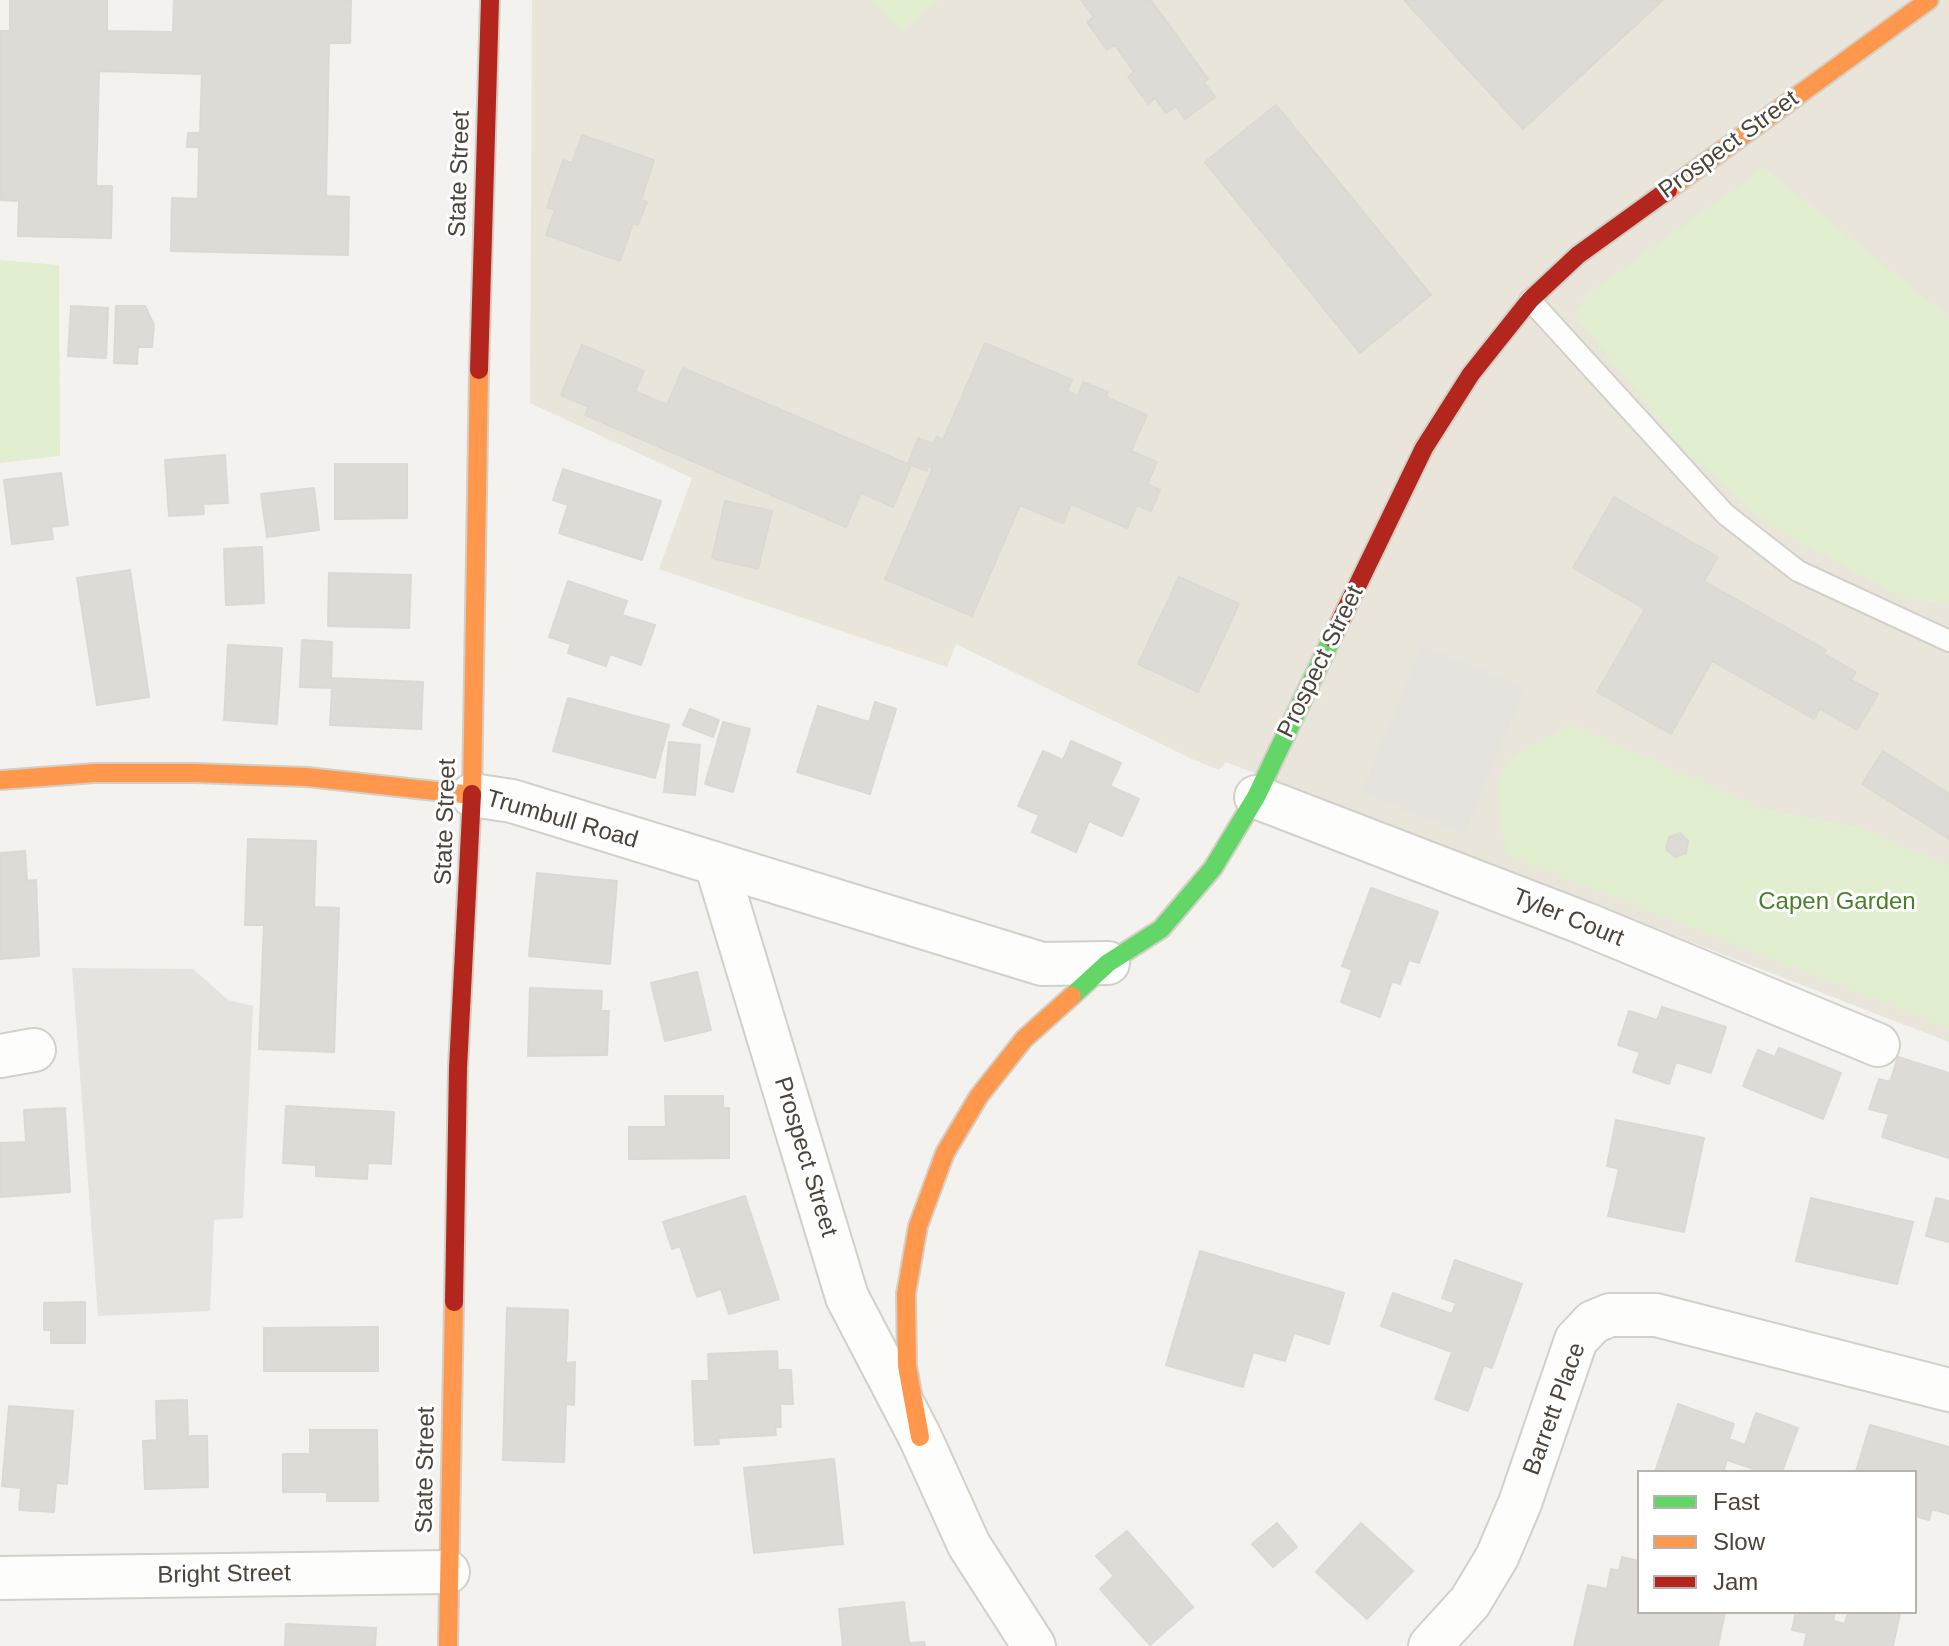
<!DOCTYPE html>
<style>
body{margin:0}
#map{position:relative;width:1949px;height:1646px;overflow:hidden;background:#f4f2ee;font-family:Arial,sans-serif}
canvas{display:block}
.legend{position:absolute;left:1637px;top:1470px;width:280px;height:144px;box-sizing:border-box;background:#fff;border:2px solid #b7b4b0;margin:0;padding:10px 14px;list-style:none;font-size:24px;color:#4b4439}
.legend li{display:flex;align-items:center;gap:16px;height:40px}
.legend b{width:40px;border:2px solid #b7b4b0}
</style>
<div id="map">
<canvas width="1949" height="1646"></canvas>
<ul class="legend">
<li><b style="height:10px;background:#63d668"></b>Fast</li>
<li><b style="height:10px;background:#ff974d"></b>Slow</li>
<li><b style="height:10px;background:#b3261e"></b>Jam</li>
</ul>
</div>
<script>
const ctx = document.querySelector('canvas').getContext('2d');
ctx.lineJoin = 'round';
function fill(path, color) { ctx.fillStyle = color; ctx.fill(path, 'evenodd'); }
const toPath = rows => new Path2D(rows.map(r => 'M' + r).join(''));
function stroke(path, color, width, dash) { ctx.strokeStyle = color; ctx.lineWidth = width; ctx.lineCap = dash ? 'butt' : 'round'; ctx.setLineDash(dash || []); ctx.stroke(path); }
function drawText(font, color, halo, rows, align = 'center') {
  ctx.font = font + ' Arial,sans-serif'; ctx.lineWidth = 6; ctx.setLineDash([]); ctx.textBaseline = 'middle'; ctx.strokeStyle = halo; ctx.fillStyle = color; for (const [text, x, y, turn = 0] of rows) {
    ctx.save(); ctx.translate(x, y); ctx.rotate((+turn || 0) * Math.PI / 180); ctx.textAlign = isNaN(turn) ? turn : align; if (halo) ctx.strokeText(text, 0, 0); ctx.fillText(text, 0, 0); ctx.restore();
  }
}
const education = toPath([
 [532,0,1949,0,1949,1042,1226,762,1219,770,1192,759,956,644,947,667,659,569,692,478,530,403]
]);
const green = toPath([
 [874,0,940,0,901,32],
 [1764,168,1949,317,1949,604,1905,599,1769,525,1682,448,1574,314,1587,295],
 [0,260,59,265,60,456,0,463],
 [1572,724,1760,808,1856,827,1949,866,1949,1028,1507,855,1496,800,1501,774,1511,757]
]);
const parking = toPath([
 [1422,645,1525,687,1464,834,1362,792],
 [72,968,193,969,228,1000,253,1006,243,1218,214,1220,210,1311,98,1316]
]);
const building = toPath([
 [10,0,107,0,107,31,173,32,174,0,351,0,350,43,329,43,326,196,349,197,348,255,171,251,172,198,198,199,199,147,187,147,188,133,200,133,202,74,99,71,96,186,112,186,111,238,18,236,19,201,0,200,0,31,10,31,10,0],
 [1081,0,1151,0,1208,79,1204,82,1215,97,1185,119,1176,106,1166,113,1155,98,1148,104,1128,77,1134,72,1115,45,1107,50,1087,22,1094,17,1081,0],
 [1404,0,1663,0,1523,129,1404,0],
 [1276,105,1431,295,1360,353,1205,162,1276,105],
 [582,135,654,160,641,200,647,202,638,225,633,223,620,261,546,235,555,210,547,207,563,160,572,163,582,135],
 [71,306,108,308,106,358,68,356,71,306],
 [116,306,145,306,154,325,152,347,138,347,137,364,114,363,116,306],
 [985,343,1072,380,1067,391,1078,396,1083,382,1108,392,1106,397,1147,415,1131,451,1157,462,1147,484,1160,490,1151,511,1137,505,1127,528,1071,504,1063,523,1020,505,972,616,885,579,933,468,928,466,927,471,911,465,893,507,861,493,846,527,585,415,589,407,561,395,582,345,644,371,635,391,667,405,683,368,908,464,918,438,934,444,937,437,943,440,985,343],
 [225,455,228,503,203,504,204,514,169,516,165,460,225,455],
 [335,464,407,464,407,518,335,519,335,464],
 [563,469,661,501,642,560,559,533,568,505,553,500,563,469],
 [61,473,68,525,51,527,53,539,12,544,4,480,61,473],
 [314,488,319,530,267,537,261,494,314,488],
 [1614,497,1718,557,1704,581,1826,650,1824,654,1856,672,1851,680,1878,694,1857,730,1820,709,1814,719,1712,661,1671,734,1597,692,1645,609,1573,568,1614,497],
 [725,501,772,511,758,569,712,558,725,501],
 [262,547,264,603,226,605,224,549,262,547],
 [130,570,149,697,97,705,77,578,130,570],
 [329,573,411,575,409,628,328,626,329,573],
 [1179,577,1239,604,1198,692,1138,664,1179,577],
 [568,581,627,601,622,615,655,625,641,665,610,654,606,666,568,653,571,644,549,637,568,581],
 [302,640,332,642,331,678,423,682,421,729,330,725,332,688,300,687,302,640],
 [228,645,282,648,277,724,224,720,228,645],
 [568,698,669,725,655,778,553,751,568,698],
 [875,702,896,709,870,794,797,772,818,706,869,722,875,702],
 [690,709,719,720,713,737,683,725,690,709],
 [723,722,750,729,733,792,705,784,723,722],
 [1071,741,1121,763,1110,786,1139,799,1122,836,1089,821,1076,852,1032,832,1039,815,1018,806,1043,751,1063,760,1071,741],
 [669,742,700,745,695,795,664,792,669,742],
 [1883,751,1949,794,1949,839,1862,784,1883,751],
 [1680,833,1688,841,1686,853,1675,857,1666,849,1669,837,1680,833],
 [248,839,316,841,314,907,339,908,334,1052,259,1049,264,925,245,925,248,839],
 [25,851,27,881,36,880,39,956,0,959,0,853,25,851],
 [537,873,617,881,610,964,529,956,537,873],
 [1371,888,1438,912,1419,963,1409,960,1400,984,1392,981,1380,1017,1341,1002,1352,970,1342,966,1371,888],
 [697,972,711,1030,665,1041,651,983,697,972],
 [530,988,602,991,601,1011,609,1011,607,1055,528,1056,530,988],
 [1662,1007,1726,1027,1711,1073,1676,1062,1669,1084,1633,1072,1640,1052,1618,1045,1629,1011,1657,1020,1662,1007],
 [1779,1048,1841,1073,1823,1119,1743,1086,1758,1050,1775,1057,1779,1048],
 [1898,1057,1949,1073,1949,1158,1882,1137,1889,1114,1869,1109,1879,1079,1890,1082,1898,1057],
 [665,1096,723,1096,723,1108,729,1108,729,1158,629,1159,629,1127,666,1127,665,1096],
 [286,1106,394,1112,391,1164,368,1163,367,1179,316,1176,316,1165,283,1163,286,1106],
 [65,1108,70,1192,0,1197,0,1143,26,1142,24,1110,65,1108],
 [1616,1120,1704,1138,1684,1232,1608,1216,1619,1169,1607,1166,1616,1120],
 [745,1196,779,1299,729,1314,721,1289,697,1297,680,1246,672,1249,663,1222,745,1196],
 [1811,1198,1913,1222,1897,1284,1796,1261,1811,1198],
 [1936,1198,1949,1201,1949,1242,1926,1236,1936,1198],
 [1200,1251,1344,1293,1329,1344,1294,1333,1285,1361,1253,1352,1243,1387,1166,1365,1200,1251],
 [1455,1260,1522,1284,1492,1368,1484,1365,1468,1411,1435,1399,1452,1352,1381,1326,1393,1293,1452,1314,1456,1303,1442,1298,1455,1260],
 [85,1302,85,1343,51,1343,51,1330,44,1330,44,1303,85,1302],
 [507,1308,568,1310,566,1363,575,1362,574,1405,566,1404,564,1462,503,1460,507,1308],
 [378,1327,378,1371,264,1371,264,1328,378,1327],
 [777,1351,778,1370,791,1370,793,1404,780,1404,781,1427,775,1427,776,1435,718,1438,719,1444,695,1445,692,1381,709,1381,708,1354,777,1351],
 [187,1400,188,1436,207,1436,208,1487,145,1489,143,1441,157,1440,156,1401,187,1400],
 [1678,1404,1734,1424,1729,1439,1745,1445,1756,1413,1798,1428,1782,1472,1763,1472,1727,1460,1723,1472,1655,1472,1678,1404],
 [9,1406,73,1411,67,1484,56,1483,54,1512,19,1510,21,1488,2,1486,9,1406],
 [1870,1425,1949,1447,1949,1514,1932,1509,1929,1520,1915,1516,1915,1472,1856,1471,1870,1425],
 [310,1430,377,1430,378,1501,327,1501,327,1492,283,1492,283,1454,310,1454,310,1430],
 [834,1459,843,1544,754,1553,744,1468,834,1459],
 [1277,1523,1297,1547,1273,1567,1252,1544,1277,1523],
 [1361,1523,1413,1571,1367,1619,1316,1572,1361,1523],
 [1127,1531,1193,1607,1150,1645,1100,1589,1114,1576,1096,1556,1127,1531],
 [1622,1557,1639,1561,1639,1612,1725,1612,1718,1646,1574,1646,1588,1585,1607,1589,1611,1569,1619,1571,1622,1557],
 [904,1602,909,1643,924,1642,925,1646,843,1646,839,1609,904,1602],
 [1796,1612,1835,1612,1833,1621,1845,1624,1848,1612,1900,1613,1893,1646,1804,1646,1807,1633,1792,1630,1796,1612],
 [286,1624,376,1628,375,1646,285,1646,286,1624]
]);
const lane = toPath([
 [1530,300,1725,514,1798,571,1949,641]
]);
const street = toPath([
 [472,795,512,801,1042,964,1108,963],
 [1256,797,1586,924,1878,1045],
 [717,867,847,1297,920,1437,969,1545,1034,1646],
 [0,1056,34,1050],
 [0,1578,448,1572],
 [1430,1646,1470,1602,1497,1557,1520,1503,1576,1340,1593,1322,1610,1315,1656,1315,1949,1390]
]);
const fast = toPath([
 [1072,996,1108,963,1161,929,1213,868,1256,797,1332,638]
]);
const slow = toPath([
 [1668,190,1929,0],
 [0,780,95,773,195,773,307,777,472,795],
 [472,794,479,370],
 [920,1437,907,1366,906,1294,918,1226,945,1153,979,1096,1024,1039,1072,996],
 [448,1646,454,1302]
]);
const jam = toPath([
 [479,370,490,0],
 [1332,638,1424,448,1471,374,1530,300,1578,255,1668,190],
 [454,1302,458,1068,472,794]
]);
const streetNames = [
 ["Prospect Street",1729,145,-36],
 ["State Street",460,174,-88],
 ["Prospect Street",1321,662,-64],
 ["Trumbull Road",562,820,16],
 ["State Street",446,822,-88],
 ["Tyler Court",1568,918,22],
 ["Prospect Street",805,1157,73],
 ["Barrett Place",1555,1409,-70],
 ["State Street",426,1470,-89],
 ["Bright Street",224,1575,-1]
];
const parkNames = [
 ["Capen Garden",1837,902]
];
fill(education, '#eae5da');
fill(green, '#e1eecf');
fill(parking, '#e6e3df');
fill(building, '#dedbd6');
stroke(building, '#dcd9d4', 2);
stroke(lane, '#d2d0cb', 24);
stroke(street, '#d2d0cb', 46);
stroke(fast, '#d3cfc5', 22);
stroke(slow, '#d3cfc5', 22);
stroke(jam, '#d3cfc5', 22);
stroke(lane, '#fdfdfc', 20);
stroke(street, '#fdfdfc', 42);
stroke(fast, '#63d668', 18);
stroke(slow, '#ff974d', 18);
stroke(jam, '#b3261e', 18);
drawText('24px', '#4b4439', '#fff', streetNames);
drawText('24px', '#4a7f2a', '#fff', parkNames);
</script>
